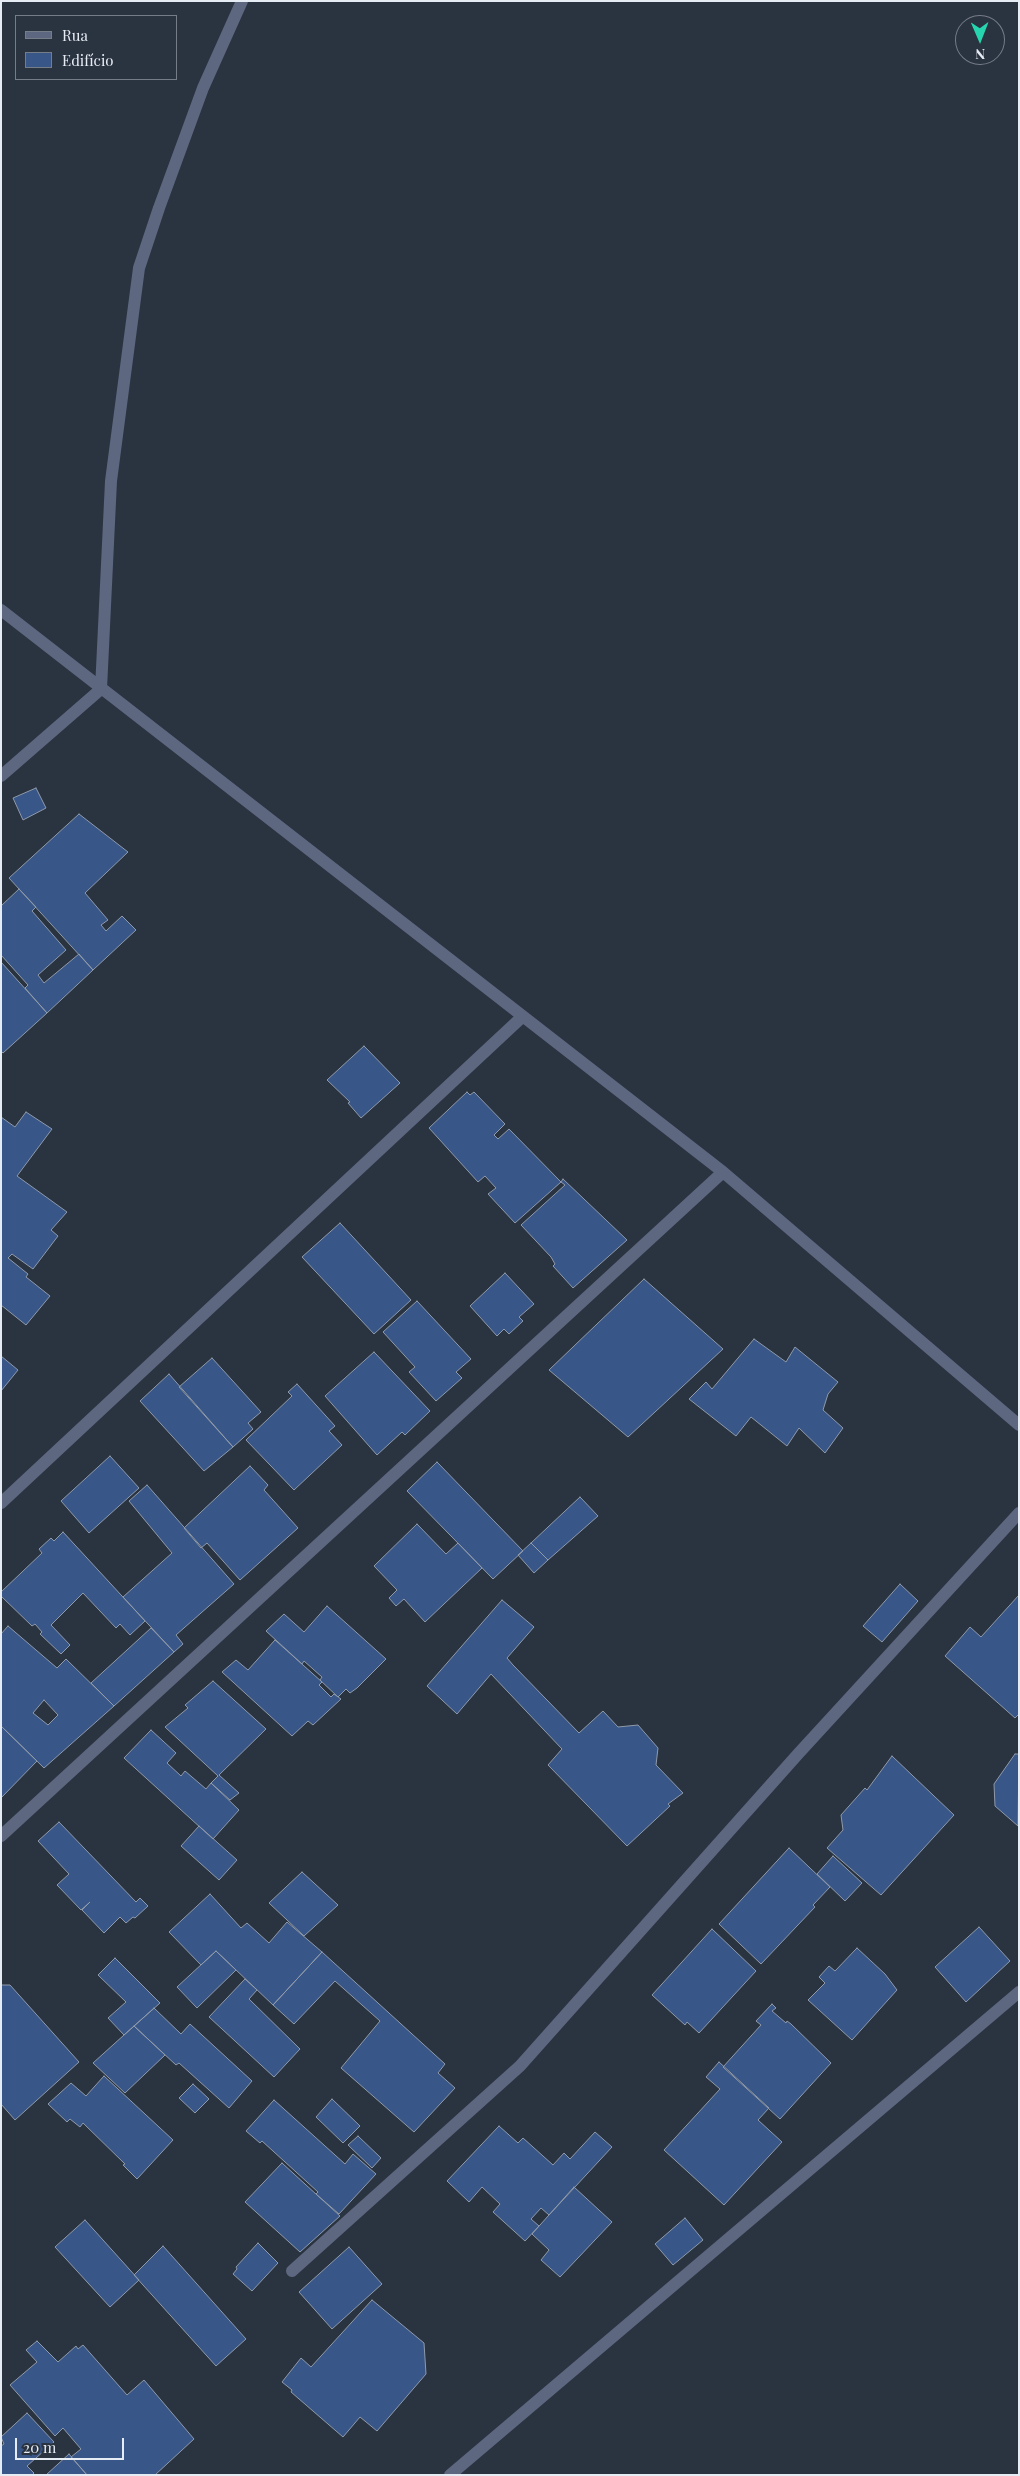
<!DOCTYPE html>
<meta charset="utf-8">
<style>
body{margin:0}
#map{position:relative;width:1020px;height:2476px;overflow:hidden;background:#2a3340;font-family:"Playfair Display",serif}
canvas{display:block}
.frame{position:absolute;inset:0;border:2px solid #e6ecf4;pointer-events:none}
.legend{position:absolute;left:15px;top:15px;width:162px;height:65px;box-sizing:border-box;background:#2a3340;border:1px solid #757d88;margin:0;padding:6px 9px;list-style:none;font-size:15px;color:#e6ecf4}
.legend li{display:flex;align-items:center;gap:10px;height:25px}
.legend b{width:25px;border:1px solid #757d88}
.north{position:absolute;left:955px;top:15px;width:50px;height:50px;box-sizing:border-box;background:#2a3340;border:1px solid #757d88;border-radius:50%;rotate:179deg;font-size:14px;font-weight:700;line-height:20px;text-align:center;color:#e6ecf4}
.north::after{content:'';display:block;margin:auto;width:18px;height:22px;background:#26d5ae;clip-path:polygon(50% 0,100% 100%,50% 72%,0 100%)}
.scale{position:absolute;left:15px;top:2438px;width:109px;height:22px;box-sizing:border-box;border:2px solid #e6ecf4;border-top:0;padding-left:6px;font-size:15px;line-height:18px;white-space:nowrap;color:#e6ecf4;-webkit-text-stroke:4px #2a3340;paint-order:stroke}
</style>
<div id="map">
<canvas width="1020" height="2476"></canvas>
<div class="frame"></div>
<ul class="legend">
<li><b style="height:6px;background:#5d677f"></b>Rua</li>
<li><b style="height:14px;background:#385788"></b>Edifício</li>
</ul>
<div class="north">N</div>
<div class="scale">20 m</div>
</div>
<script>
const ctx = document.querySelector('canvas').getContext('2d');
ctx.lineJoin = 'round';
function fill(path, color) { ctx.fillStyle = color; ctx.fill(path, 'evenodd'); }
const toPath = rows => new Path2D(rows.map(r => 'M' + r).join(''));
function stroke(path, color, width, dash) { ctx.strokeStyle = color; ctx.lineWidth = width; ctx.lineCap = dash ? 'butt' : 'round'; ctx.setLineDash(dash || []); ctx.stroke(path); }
const building = toPath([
 [36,788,46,808,23,820,13,798,36,788],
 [79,814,128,852,85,893,108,920,101,925,106,931,122,916,136,930,93,970,9,878,79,814],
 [19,889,36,907,32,911,66,950,38,975,44,983,79,954,93,970,47,1013,25,988,28,985,1,955,1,906,19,889],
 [1,962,47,1013,3,1053,1,1051,1,962],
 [364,1046,400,1083,361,1118,348,1103,350,1102,327,1080,364,1046],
 [467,1092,470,1095,474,1092,505,1124,494,1135,498,1139,509,1129,561,1182,515,1223,488,1194,496,1188,485,1176,478,1182,429,1128,467,1092],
 [26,1112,52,1129,17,1176,67,1212,51,1230,58,1236,33,1269,12,1254,8,1258,28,1274,26,1277,50,1296,26,1325,1,1305,1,1117,15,1127,26,1112],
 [563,1179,627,1240,573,1288,553,1266,555,1264,551,1257,521,1225,565,1185,561,1182,563,1179],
 [340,1223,411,1300,374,1334,302,1257,340,1223],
 [505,1273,534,1304,519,1317,523,1321,509,1334,504,1329,497,1336,470,1306,505,1273],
 [644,1279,723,1349,628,1437,549,1370,644,1279],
 [417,1301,471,1359,456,1372,462,1378,436,1401,409,1372,415,1367,383,1332,417,1301],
 [754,1339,786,1362,795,1347,838,1382,828,1394,823,1410,843,1428,825,1453,799,1428,787,1446,751,1417,736,1436,689,1399,706,1382,712,1389,754,1339],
 [374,1352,430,1411,405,1435,402,1432,377,1455,325,1396,374,1352],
 [1,1356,18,1370,1,1391,1,1356],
 [212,1358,261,1412,248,1423,253,1429,233,1447,179,1387,212,1358],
 [169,1374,233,1447,204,1471,140,1401,169,1374],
 [297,1384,335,1426,329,1431,342,1445,294,1490,246,1440,292,1396,288,1392,297,1384],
 [110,1456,139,1488,89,1533,61,1501,110,1456],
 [437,1462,523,1551,493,1579,407,1491,437,1462],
 [250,1466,268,1485,264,1490,298,1528,240,1580,207,1543,201,1548,184,1528,250,1466],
 [147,1485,234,1584,176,1635,183,1644,174,1652,123,1597,172,1553,129,1501,147,1485],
 [580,1497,598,1516,548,1560,531,1543,580,1497],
 [417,1524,446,1554,458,1543,482,1568,425,1622,404,1599,396,1606,389,1598,397,1590,374,1566,417,1524],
 [63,1532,145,1621,130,1635,120,1624,116,1628,83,1593,51,1625,70,1645,61,1654,40,1634,42,1632,35,1624,32,1626,1,1596,1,1592,42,1553,39,1549,51,1538,54,1541,63,1532],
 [531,1543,548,1560,534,1573,518,1555,531,1543],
 [900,1584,918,1601,882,1642,863,1626,900,1584],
 [1019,1595,1019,1714,1015,1718,945,1656,970,1627,981,1637,1019,1595],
 [502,1600,534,1627,507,1658,513,1665,579,1733,603,1711,618,1727,638,1725,658,1748,656,1765,683,1793,668,1804,670,1806,627,1846,548,1765,562,1749,491,1674,457,1714,427,1686,502,1600],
 [327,1606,386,1659,357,1688,350,1693,346,1689,338,1697,320,1680,322,1677,304,1661,302,1664,266,1631,284,1614,304,1632,327,1606],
 [8,1626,57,1668,66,1659,114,1706,44,1768,1,1726,1,1634,8,1626],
 [44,1700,58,1715,48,1725,33,1713,44,1700],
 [151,1628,174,1652,114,1706,91,1683,151,1628],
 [275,1640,322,1682,319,1685,331,1697,334,1694,341,1699,313,1725,308,1721,292,1736,222,1672,236,1660,248,1670,275,1640],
 [213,1681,266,1729,219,1775,239,1793,230,1800,211,1783,218,1776,165,1727,188,1708,185,1705,213,1681],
 [1,1726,37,1761,1,1798,1,1726],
 [151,1730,176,1753,167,1763,181,1776,185,1771,206,1789,211,1783,239,1810,213,1839,124,1758,151,1730],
 [1015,1754,1019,1754,1018,1826,995,1806,994,1784,1015,1754],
 [892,1756,954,1815,881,1895,827,1848,843,1830,841,1815,865,1788,867,1790,892,1756],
 [59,1822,136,1902,140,1898,148,1906,135,1918,133,1917,126,1923,120,1917,104,1933,82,1910,90,1902,81,1910,57,1885,69,1874,38,1841,59,1822],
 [199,1826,237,1860,219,1880,181,1846,199,1826],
 [789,1848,830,1887,813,1905,815,1907,761,1964,719,1924,789,1848],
 [833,1856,862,1883,845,1901,817,1874,833,1856],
 [302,1872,338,1905,304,1936,269,1903,302,1872],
 [210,1894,241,1928,247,1923,269,1943,287,1922,322,1952,273,2005,216,1951,201,1965,169,1932,210,1894],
 [979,1927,1010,1961,966,2002,935,1967,979,1927],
 [712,1929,756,1971,699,2033,687,2022,685,2025,652,1995,712,1929],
 [857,1948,885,1974,897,1990,852,2040,808,2000,825,1983,819,1977,829,1966,835,1971,857,1948],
 [216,1951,236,1970,197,2008,177,1987,216,1951],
 [322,1952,445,2064,438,2073,455,2088,414,2132,341,2068,380,2021,335,1981,294,2024,273,2005,322,1952],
 [115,1958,160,2003,124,2035,108,2018,126,2002,98,1975,115,1958],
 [245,1979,257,1990,249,1999,300,2049,274,2077,209,2017,245,1979],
 [1,1985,10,1985,79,2062,15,2120,1,2104,1,1985],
 [772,2004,776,2008,772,2011,786,2023,787,2021,791,2024,831,2063,780,2119,723,2067,761,2025,756,2021,772,2004],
 [154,2008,181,2034,190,2024,252,2081,229,2108,179,2063,176,2065,134,2026,154,2008],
 [134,2026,165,2055,125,2093,93,2063,134,2026],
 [719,2062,769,2108,758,2120,782,2142,724,2205,664,2150,720,2089,706,2077,719,2062],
 [104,2076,173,2140,137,2179,123,2165,125,2164,83,2123,80,2127,70,2119,67,2122,48,2104,71,2083,86,2096,104,2076],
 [193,2084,209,2099,195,2113,179,2098,193,2084],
 [332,2099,360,2126,343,2143,316,2117,332,2099],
 [274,2100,345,2164,353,2154,376,2174,339,2214,316,2194,318,2192,262,2141,260,2143,246,2131,274,2100],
 [499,2126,518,2143,523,2138,553,2165,564,2153,570,2159,595,2132,612,2147,549,2215,541,2208,531,2219,539,2226,525,2241,493,2212,500,2204,482,2187,469,2202,447,2181,499,2126],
 [358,2136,381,2158,372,2168,348,2145,358,2136],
 [282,2163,340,2216,300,2252,245,2202,282,2163],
 [574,2187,612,2222,560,2277,541,2260,549,2250,532,2234,574,2187],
 [685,2218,703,2240,673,2265,655,2244,685,2218],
 [85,2220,139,2280,110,2307,55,2247,85,2220],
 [258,2243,278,2263,252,2291,233,2274,237,2269,236,2267,258,2243],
 [163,2246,246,2339,216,2366,134,2275,163,2246],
 [349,2247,382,2284,332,2329,299,2292,349,2247],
 [372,2300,424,2343,426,2374,377,2431,360,2417,343,2437,291,2392,292,2390,282,2382,301,2358,311,2367,372,2300],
 [37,2341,58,2362,76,2346,78,2349,83,2345,127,2395,144,2380,194,2439,155,2475,87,2475,71,2457,81,2449,63,2428,55,2436,10,2385,37,2362,26,2350,37,2341],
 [27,2413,54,2442,27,2466,34,2473,32,2475,1,2475,1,2446,4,2444,1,2437,27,2413],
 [69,2454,87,2475,46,2475,69,2454]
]);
const minor = toPath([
 [1,610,723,1172,1019,1425],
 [1,776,101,689,111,481,139,268,159,208,203,88,242,1],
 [1,1503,522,1017],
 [1,1836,723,1172],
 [292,2271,520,2066,798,1754,1019,1513],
 [450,2475,1019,1992]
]);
fill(building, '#385788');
stroke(building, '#8f9aaa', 1);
stroke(minor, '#5d677f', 12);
</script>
